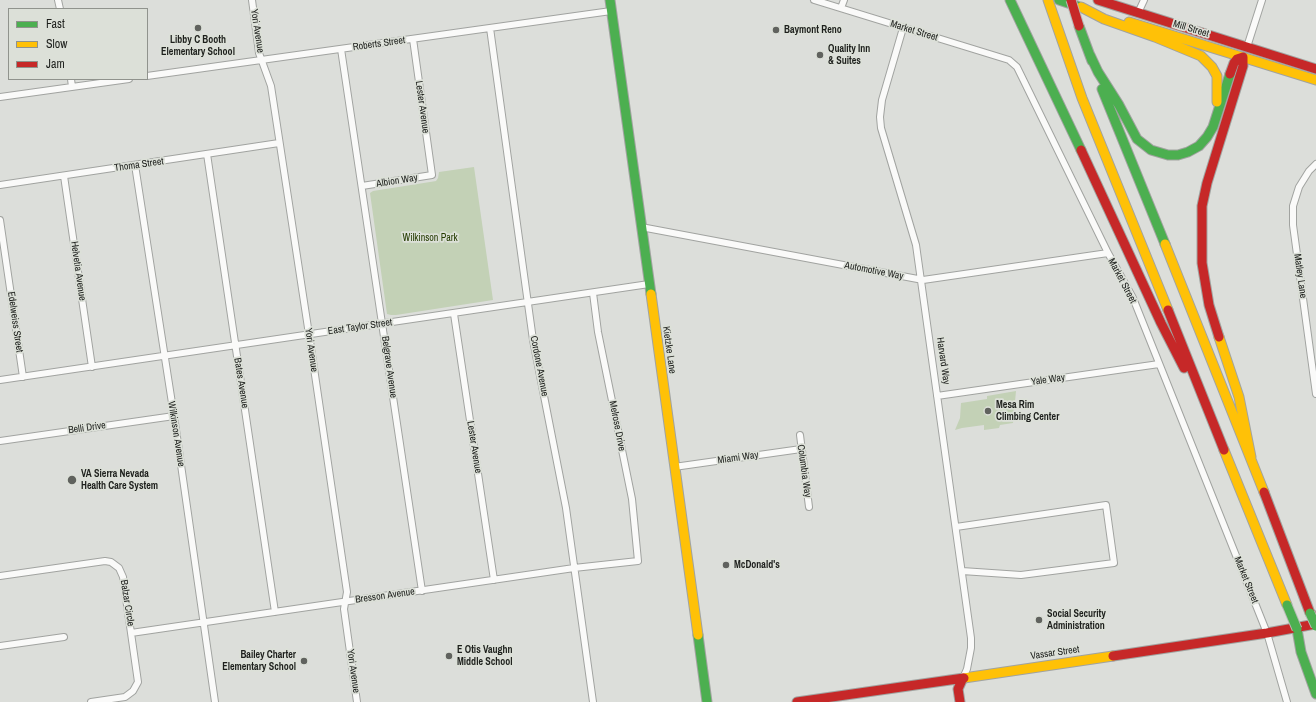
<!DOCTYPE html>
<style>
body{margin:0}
#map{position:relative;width:1316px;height:702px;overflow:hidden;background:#dcdeda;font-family:"Archivo Narrow",sans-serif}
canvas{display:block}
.legend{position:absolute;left:8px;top:8px;width:140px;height:72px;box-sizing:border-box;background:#dce0d8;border:1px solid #90938d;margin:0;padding:5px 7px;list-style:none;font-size:12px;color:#1d1f1c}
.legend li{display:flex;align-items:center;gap:8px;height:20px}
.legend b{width:20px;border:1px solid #90938d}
</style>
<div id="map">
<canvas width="1316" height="702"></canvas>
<ul class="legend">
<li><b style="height:5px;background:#4caf50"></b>Fast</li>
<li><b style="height:5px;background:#ffc107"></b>Slow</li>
<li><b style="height:5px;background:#c62828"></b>Jam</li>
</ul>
</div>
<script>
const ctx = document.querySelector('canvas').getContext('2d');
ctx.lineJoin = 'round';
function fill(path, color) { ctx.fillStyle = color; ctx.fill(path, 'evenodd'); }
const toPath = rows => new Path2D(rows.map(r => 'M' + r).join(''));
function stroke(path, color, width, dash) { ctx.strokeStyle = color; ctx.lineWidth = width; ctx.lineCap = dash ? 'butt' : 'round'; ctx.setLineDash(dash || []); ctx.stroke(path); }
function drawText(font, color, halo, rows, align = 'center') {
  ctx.font = font + ' "Archivo Narrow",sans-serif'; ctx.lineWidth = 3.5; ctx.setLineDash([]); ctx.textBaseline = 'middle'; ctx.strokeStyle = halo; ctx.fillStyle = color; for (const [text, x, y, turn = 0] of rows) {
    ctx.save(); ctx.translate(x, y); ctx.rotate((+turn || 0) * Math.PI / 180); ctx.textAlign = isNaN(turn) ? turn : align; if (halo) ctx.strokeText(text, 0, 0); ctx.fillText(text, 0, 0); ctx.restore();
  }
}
const green = toPath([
 [474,167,493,300,396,315,391,315,387,314,370,193,373,191,430,182,436,181,438,178,439,172],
 [1016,391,1013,423,1000,425,999,428,984,430,984,425,962,428,955,430,960,418,961,403,987,399,987,396]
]);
const street = toPath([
 [58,0,60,9],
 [252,0,259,53,271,86,310,341,347,592,344,609,357,702],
 [814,0,1009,60,1017,67,1108,253,1133,298,1267,633,1287,702],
 [841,8,844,0],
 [1138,13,1144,0],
 [490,28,533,340,566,508,593,702],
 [903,28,882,100,880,117,881,128,916,245,971,638,971,648,967,669,963,678],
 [1247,47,1262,0],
 [341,49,422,591],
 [147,76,611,11],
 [71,79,72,87],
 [0,97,129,79],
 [207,154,275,612],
 [1316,164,1309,171,1299,187,1293,206,1293,225,1316,394],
 [135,165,174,416,215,702],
 [64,176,92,367],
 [0,185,279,143],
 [362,186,432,175,413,39],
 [0,220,23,377],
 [641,227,923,280,1108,253],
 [454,314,494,580],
 [0,380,649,284],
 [937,396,1159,364],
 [800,435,809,507],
 [0,441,174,416],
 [674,467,801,449],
 [956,527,1106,505,1114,563,1021,575,962,571],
 [0,576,105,561,111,562,119,568,123,577,138,682,133,691,125,697,91,702],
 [131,633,574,568,638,561,632,499,598,332,593,293],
 [0,646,64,637]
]);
const fast = toPath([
 [610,0,651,294],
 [1010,0,1081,150],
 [1059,0,1077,6],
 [1079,26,1092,61],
 [1090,55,1098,72,1119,105,1137,139,1151,150,1168,155,1178,155,1188,152,1199,146,1207,137,1213,127,1230,74],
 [1102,89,1165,244],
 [1297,629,1301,652,1316,694],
 [698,635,707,702]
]);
const slow = toPath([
 [1048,0,1082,98,1168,310],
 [1081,7,1104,19,1155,37,1201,56,1212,67,1217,76,1217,102],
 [1129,22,1316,80],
 [1165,244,1264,492],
 [651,294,698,635],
 [1219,337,1239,397,1251,457],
 [1224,450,1287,605],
 [964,678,1113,656]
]);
const jam = toPath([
 [1098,0,1316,69],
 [1081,150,1161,323,1184,368],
 [1168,310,1224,450],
 [1219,337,1209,305,1202,263,1202,206,1207,183,1243,66,1243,57,1237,59,1234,63,1230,74],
 [1264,492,1310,613,1316,618],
 [1113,656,1267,633,1316,624],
 [797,702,964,678],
 [960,702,958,689,963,678]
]);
const fastBridge = toPath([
 [1287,605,1297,629],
 [1310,613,1316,626]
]);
const jamBridge = toPath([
 [1071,0,1079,26]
]);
const markers = [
 [198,28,4,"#60625e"],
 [776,30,4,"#60625e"],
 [820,55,4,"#60625e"],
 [988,411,4,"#60625e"],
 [72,480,5,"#60625e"],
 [726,565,4,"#60625e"],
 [1039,620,4,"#60625e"],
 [449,656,4,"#60625e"],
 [304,661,4,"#60625e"]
];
const streetNames = [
 ["Mill Street",1191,29,17],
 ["Yori Avenue",257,31,81],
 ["Market Street",914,31,17],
 ["Roberts Street",379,44,-8],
 ["Lester Avenue",422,107,82],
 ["Thoma Street",139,165,-8],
 ["Albion Way",397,181,-9],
 ["Helvetia Avenue",78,271,82],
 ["Automotive Way",874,271,11],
 ["Matley Lane",1300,276,82],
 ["Market Street",1122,281,62],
 ["Edelweiss Street",15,322,82],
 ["East Taylor Street",360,327,-8],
 ["Yori Avenue",311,350,82],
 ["Kietzke Lane",669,350,82],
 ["Harvard Way",943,361,82],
 ["Cordone Avenue",539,366,79],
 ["Belgrave Avenue",389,367,82],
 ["Yale Way",1048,380,-8],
 ["Bates Avenue",241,383,81],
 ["Melrose Drive",617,426,79],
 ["Belli Drive",87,428,-8],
 ["Wilkinson Avenue",176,434,81],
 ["Lester Avenue",474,447,81],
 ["Miami Way",738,458,-8],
 ["Columbia Way",804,471,82],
 ["Market Street",1246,580,68],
 ["Bresson Avenue",385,596,-8],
 ["Balzar Circle",127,603,81],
 ["Vassar Street",1055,653,-8],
 ["Yori Avenue",353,671,82]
];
const poiNames = [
 ["Baymont Reno",784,30],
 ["Libby C Booth",198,40,"center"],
 ["Elementary School",198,52,"center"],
 ["Quality Inn",828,49],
 ["& Suites",828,61],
 ["Mesa Rim",996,405],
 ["Climbing Center",996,417],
 ["VA Sierra Nevada",81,474],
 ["Health Care System",81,486],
 ["McDonald's",734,565],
 ["Social Security",1047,614],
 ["Administration",1047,626],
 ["E Otis Vaughn",457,650],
 ["Middle School",457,662],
 ["Bailey Charter",296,655,"right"],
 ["Elementary School",296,667,"right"]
];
const parkNames = [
 ["Wilkinson Park",430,238]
];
fill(green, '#c3d1b6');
stroke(street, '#a1a3a0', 8);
stroke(fast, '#a1a3a0', 11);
stroke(slow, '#a1a3a0', 11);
stroke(jam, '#a1a3a0', 11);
stroke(street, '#fafaf9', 6);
stroke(fast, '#4caf50', 9);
stroke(slow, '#ffc107', 9);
stroke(jam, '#c62828', 9);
stroke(fastBridge, '#b8bab7', 11, []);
stroke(jamBridge, '#b8bab7', 11, []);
stroke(fastBridge, '#4caf50', 9);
stroke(jamBridge, '#c62828', 9);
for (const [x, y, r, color] of markers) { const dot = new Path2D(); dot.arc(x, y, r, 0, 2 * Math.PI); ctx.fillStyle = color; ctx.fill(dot); stroke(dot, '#dce0d8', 1.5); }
drawText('10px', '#1d1f1c', '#dce0d8', streetNames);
drawText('bold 10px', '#1d1f1c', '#dce0d8', poiNames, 'left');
drawText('10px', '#253c02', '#dce0d8', parkNames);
</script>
